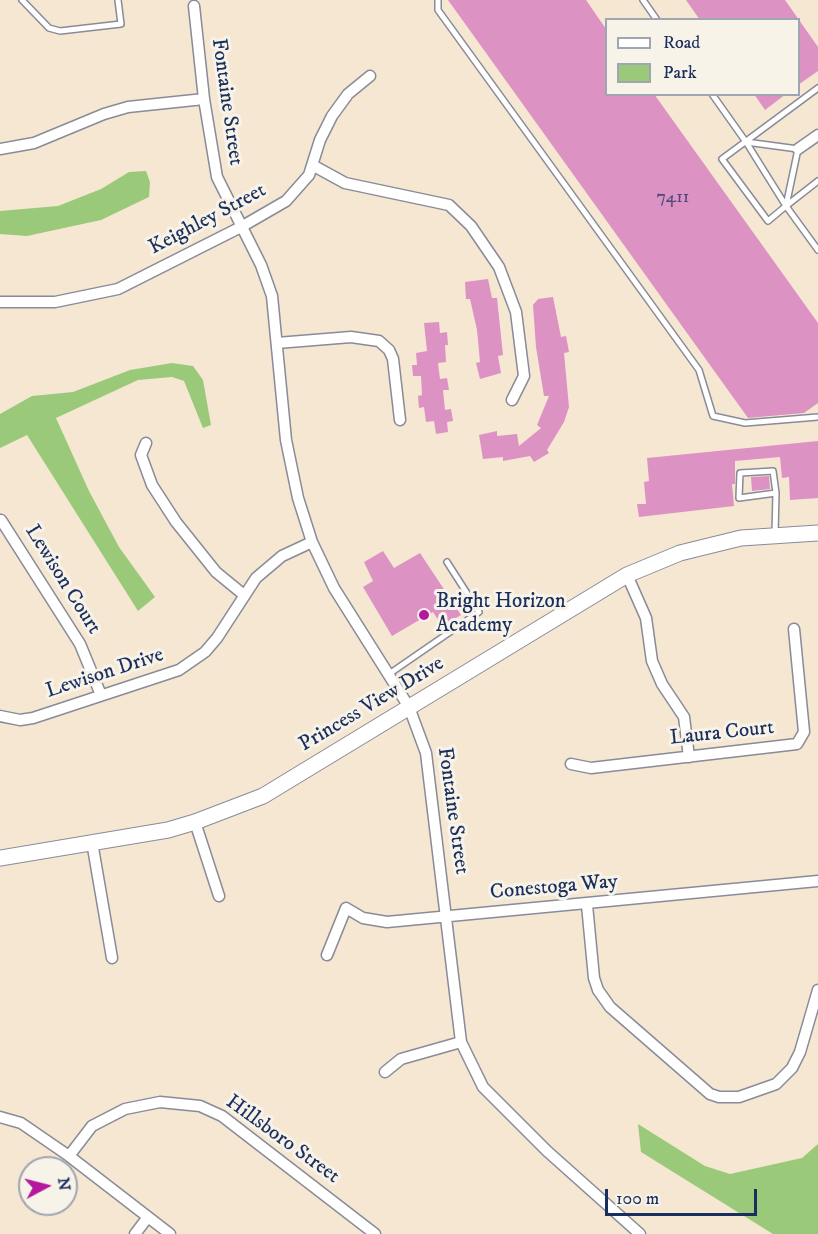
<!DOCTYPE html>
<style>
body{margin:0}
#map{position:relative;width:818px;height:1234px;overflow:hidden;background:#f5e7d2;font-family:"IM FELL DW Pica",serif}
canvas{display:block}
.legend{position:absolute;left:605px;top:18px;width:195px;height:78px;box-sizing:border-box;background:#f7f3e8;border:2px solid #9fa5b1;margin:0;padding:8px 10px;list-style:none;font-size:18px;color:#1b2f5e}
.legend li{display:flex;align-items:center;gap:12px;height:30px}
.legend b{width:30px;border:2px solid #9fa5b1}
.north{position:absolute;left:18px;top:1156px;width:60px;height:60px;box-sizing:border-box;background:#f7f3e8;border:2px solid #9fa5b1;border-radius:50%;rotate:83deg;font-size:16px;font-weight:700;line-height:24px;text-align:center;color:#1b2f5e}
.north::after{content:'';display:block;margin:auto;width:21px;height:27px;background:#b5179e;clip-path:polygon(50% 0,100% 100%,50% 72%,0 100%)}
.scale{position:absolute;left:605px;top:1189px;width:152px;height:27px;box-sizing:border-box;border:3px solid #1b2f5e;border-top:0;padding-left:8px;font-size:18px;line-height:21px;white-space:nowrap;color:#1b2f5e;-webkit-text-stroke:4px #f7f3e8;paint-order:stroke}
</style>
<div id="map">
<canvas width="818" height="1234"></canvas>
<ul class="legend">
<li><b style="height:8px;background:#fff"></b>Road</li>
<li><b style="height:16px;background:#9aca79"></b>Park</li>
</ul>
<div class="north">N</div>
<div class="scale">100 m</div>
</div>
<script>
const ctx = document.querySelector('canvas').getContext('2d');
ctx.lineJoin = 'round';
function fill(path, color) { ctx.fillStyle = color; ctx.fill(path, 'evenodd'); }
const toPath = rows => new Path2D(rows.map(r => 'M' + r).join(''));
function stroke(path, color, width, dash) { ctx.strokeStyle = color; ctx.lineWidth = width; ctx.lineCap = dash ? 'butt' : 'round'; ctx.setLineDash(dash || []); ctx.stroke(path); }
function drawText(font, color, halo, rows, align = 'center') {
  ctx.font = font + ' "IM FELL DW Pica",serif'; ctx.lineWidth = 6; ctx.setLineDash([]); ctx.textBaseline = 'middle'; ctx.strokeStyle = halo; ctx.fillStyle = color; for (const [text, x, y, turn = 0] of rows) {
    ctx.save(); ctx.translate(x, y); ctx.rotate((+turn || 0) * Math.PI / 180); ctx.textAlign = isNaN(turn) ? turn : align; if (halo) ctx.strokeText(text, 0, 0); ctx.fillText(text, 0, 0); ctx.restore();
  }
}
const green = toPath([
 [146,171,150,182,149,197,101,220,27,236,0,234,0,211,58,206,101,189,129,172],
 [172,363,193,366,203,380,211,425,203,428,184,381,172,377,138,380,56,418,89,491,119,547,155,597,138,611,27,435,0,448,0,414,32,396,73,392,130,370],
 [638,1124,705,1166,730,1174,802,1158,818,1144,818,1234,773,1234,641,1152]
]);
const building = toPath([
 [448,0,586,0,606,29,606,94,654,94,818,323,818,403,804,413,748,418],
 [686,0,785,0,818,47,818,71,798,85,798,20,700,20],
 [754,94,786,94,765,110],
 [488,279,492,298,497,298,503,355,498,356,501,373,480,379,476,363,480,362,477,330,470,299,466,299,465,282],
 [553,297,561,337,566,336,569,352,564,353,569,407,564,422,547,450,549,453,534,462,530,456,503,461,503,457,483,459,479,435,497,431,497,436,517,434,519,446,541,428,537,425,549,396,544,396,536,347,533,305,538,299],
 [439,322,440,333,447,332,448,345,445,345,446,362,438,363,440,379,447,378,449,390,443,390,445,410,451,409,453,421,447,422,448,432,436,434,434,421,426,422,424,407,419,408,418,396,422,395,421,376,413,376,412,365,417,365,416,353,427,351,424,323],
 [818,441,818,498,790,500,789,477,782,478,780,457,735,461,735,484,732,484,734,506,639,517,637,504,646,504,644,482,649,481,647,458],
 [769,476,770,489,752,491,751,477],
 [383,551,394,568,420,553,461,615,442,626,433,612,392,636,363,587,373,581,364,562]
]);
const service = toPath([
 [22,0,49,28,60,31,121,24,118,0],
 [438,0,438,10,699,370,713,416,745,423,818,417],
 [643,0,657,20],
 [712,94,746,142,786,206],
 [746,142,798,149,786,206,768,221,722,159,818,88],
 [818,181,786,206,818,250],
 [775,534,776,493,739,498,740,473,773,471,776,493],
 [389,674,479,612,447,562]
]);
const minor = toPath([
 [194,6,204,99,217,177,261,265,272,296,286,440,298,498,312,542,334,588,409,707,426,753,461,1042,483,1087,547,1151,640,1234],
 [0,149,34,143,104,114,128,107,204,99],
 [798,149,818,135],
 [314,166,345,183,449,205,471,226,499,267,516,312,524,376,512,400],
 [0,302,55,302,118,289,241,227,286,201,309,175,320,140,332,116,348,94,370,76],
 [277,343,351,337,379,341,389,350,393,359,400,420],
 [146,443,141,455,152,485,176,522,216,572,244,595],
 [1,520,80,644,101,695],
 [627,575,646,618,652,661,662,684,684,717,689,757],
 [0,716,20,720,33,718,179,670,205,652,217,638,256,578,282,556,312,542],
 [571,764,591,768,797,744,804,732,794,629],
 [195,822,219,896],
 [92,842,112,958],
 [587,905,594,978,598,990,610,1007,710,1094,719,1097,739,1097,776,1084,792,1068,800,1052,818,990],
 [327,955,346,908,363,918,387,922,818,881],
 [385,1072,401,1059,461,1042],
 [0,1117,21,1123,69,1156,170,1234],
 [69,1156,92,1126,125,1109,160,1102,200,1106,222,1116,375,1234],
 [135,1234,148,1217]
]);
const secondary = toPath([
 [0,858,168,830,195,822,263,796,627,575,680,553,741,538,818,533]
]);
const markers = [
 [424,615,6,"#b5179e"]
];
const numberNames = [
 ["7411",673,198]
];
const streetNames = [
 ["Fontaine Street",226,102,82],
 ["Keighley Street",208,220,-28],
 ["Lewison Court",62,580,58],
 ["Lewison Drive",105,674,-18],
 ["Princess View Drive",372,705,-31],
 ["Laura Court",722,734,-6],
 ["Fontaine Street",452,811,82],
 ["Conestoga Way",554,888,-5],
 ["Hillsboro Street",282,1140,36]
];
const poiNames = [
 ["Bright Horizon",436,603],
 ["Academy",436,627]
];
fill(green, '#9aca79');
fill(building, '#dd92c4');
stroke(service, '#888b98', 8);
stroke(minor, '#888b98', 13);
stroke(secondary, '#888b98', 17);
stroke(service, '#fff', 5);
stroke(minor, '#fff', 10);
stroke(secondary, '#fff', 15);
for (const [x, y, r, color] of markers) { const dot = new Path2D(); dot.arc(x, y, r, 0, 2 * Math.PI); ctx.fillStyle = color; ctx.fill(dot); stroke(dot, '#f7f3e8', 2); }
drawText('18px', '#4c4878', null, numberNames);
drawText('21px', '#1b2f5e', '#f7f3e8', streetNames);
drawText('21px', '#1b2f5e', '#f7f3e8', poiNames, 'left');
</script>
